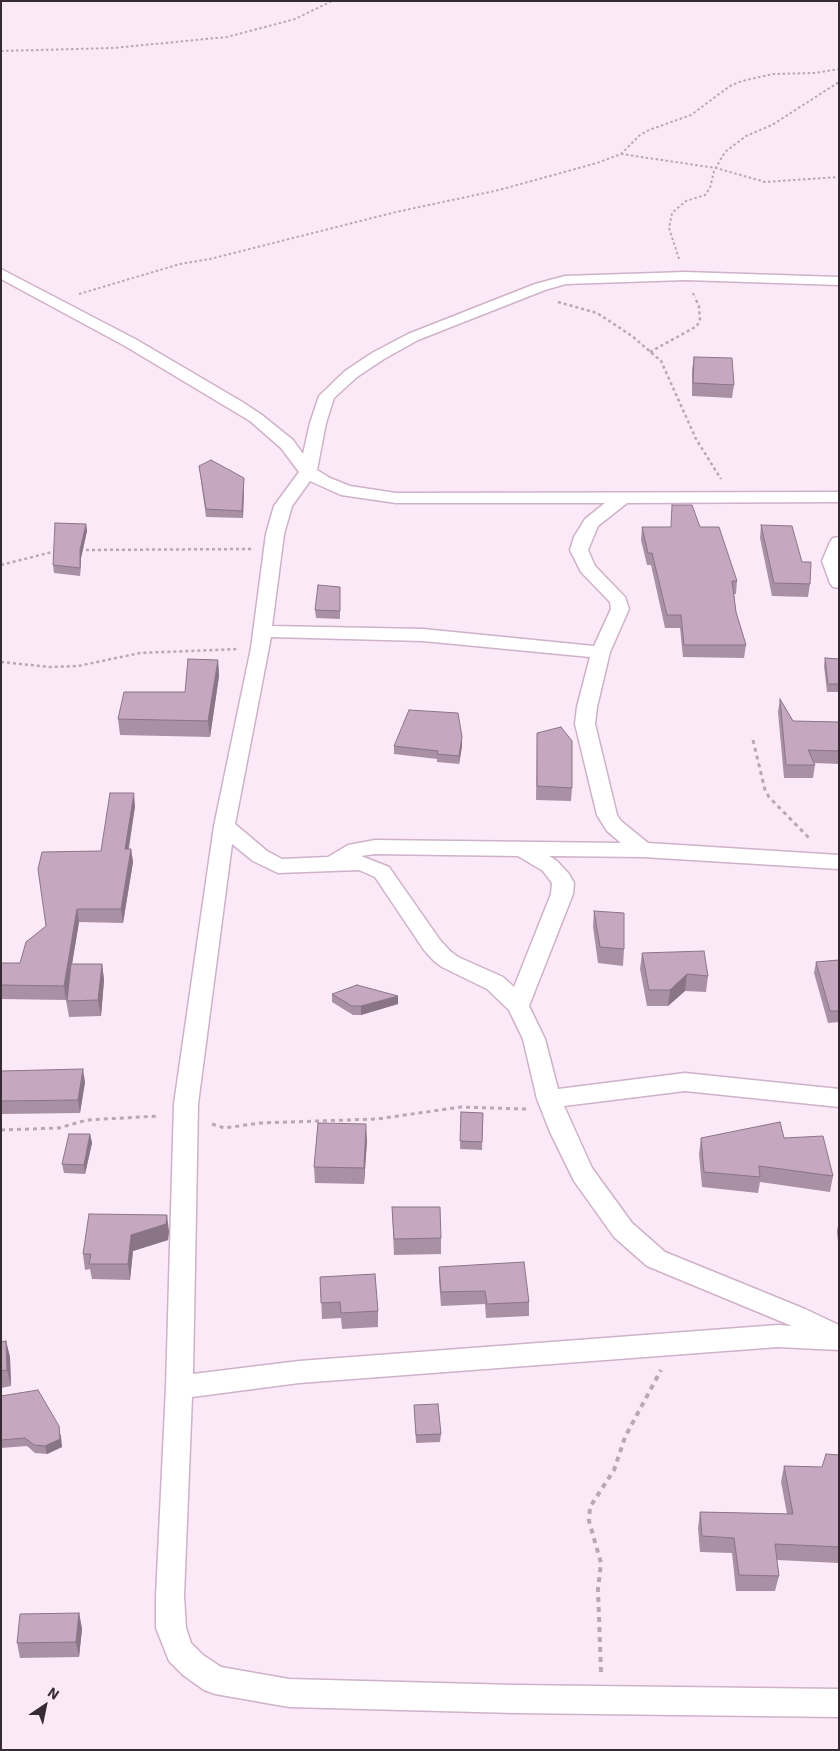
<!DOCTYPE html>
<style>
body{margin:0}
#map{position:relative;width:840px;height:1751px;overflow:hidden;background:#fce9f8;font-family:"IBM Plex Sans",sans-serif}
canvas{display:block}
.frame{position:absolute;inset:0;border:2px solid #362a33;pointer-events:none}
.north{position:absolute;left:20px;top:1681px;width:50px;height:50px;-webkit-text-stroke:4px #fce9f8;paint-order:stroke;rotate:34deg;font-size:14px;font-weight:700;line-height:20px;text-align:center;color:#362a33}
.north::after{content:'';display:block;margin:auto;width:18px;height:22px;background:#362a33;clip-path:polygon(50% 0,100% 100%,50% 72%,0 100%)}
</style>
<div id="map">
<canvas width="840" height="1751"></canvas>
<div class="frame"></div>
<div class="north">N</div>
</div>
<script>
const ctx = document.querySelector('canvas').getContext('2d');
ctx.lineJoin = 'round';
const toPath = rows => new Path2D(rows.map(r => 'M' + r).join(''));
function stroke(path, color, width, dash) { ctx.strokeStyle = color; ctx.lineWidth = width; ctx.lineCap = dash ? 'butt' : 'round'; ctx.setLineDash(dash || []); ctx.stroke(path); }
function fill(path, color) { ctx.fillStyle = color; ctx.fill(path, 'evenodd'); }
const pathFar3 = toPath([
 [1,51,113,48,227,37,295,19,332,1],
 [621,154,716,168,765,182,839,177],
 [679,259,669,228,672,213,686,201,705,195,710,188,714,171,725,152,746,136,772,125,839,82],
 [693,293,695,298],
 [79,294,180,264,210,259,396,212,499,190,597,163,621,154,640,135,649,130,691,115,730,86,742,81,773,74,815,73,839,69]
]);
const pathFar2 = toPath([
 [558,302,597,313,632,336,661,361,696,439,721,479],
 [650,352,697,326,700,319,699,307,695,297],
 [80,550,251,549],
 [1,565,56,551],
 [1,662,50,667,78,666,140,653,237,649]
]);
const pathFar1 = toPath([
 [753,740,765,790,769,797,811,840],
 [212,1124,224,1128,260,1123,377,1119,461,1107,526,1109],
 [1,1130,59,1128,87,1120,159,1116]
]);
const path = toPath([
 [601,1672,598,1589,601,1563,589,1521,590,1507,614,1470,625,1437,661,1370]
]);
const minor = toPath([
 [1,269,137,340,244,403,262,415,293,440,303,454,310,423,319,396,345,371,372,353,408,334,535,284,565,276,685,272,839,277,839,285,685,280,566,284,545,290,418,340,384,359,357,377,334,398,326,423,317,470,330,478,350,486,396,493,839,492,839,502,627,503,598,526,588,550,595,566,625,597,629,609,610,652,597,707,595,724,617,815,621,821,648,843,839,855,839,869,643,857,549,856,557,861,569,874,574,883,573,894,529,1006,545,1039,558,1089,685,1073,839,1089,839,1107,685,1091,564,1106,592,1168,632,1223,665,1252,805,1309,839,1325,839,1350,778,1347,299,1383,192,1397,184,1596,186,1628,191,1643,203,1655,221,1667,289,1679,515,1685,839,1689,839,1717,515,1713,289,1707,215,1694,204,1690,183,1675,169,1661,156,1628,156,1596,166,1387,174,1104,214,826,251,648,266,534,274,506,299,472,281,448,250,421,125,346,1,279,1,269],
 [310,481,341,495,396,503,605,503,585,519,574,537,570,550,581,572,610,602,611,609,594,646,423,629,272,626,284,534,292,506,310,481],
 [271,637,423,641,590,657,577,707,575,724,597,815,607,831,621,843,375,840,348,845,328,857,282,859,267,851,235,824,271,637],
 [232,844,253,861,278,873,359,870,375,877,424,950,434,961,442,967,487,989,509,1010,523,1039,537,1099,550,1132,574,1181,614,1237,647,1266,792,1326,778,1325,299,1361,193,1374,198,1104,232,844],
 [375,854,518,856,543,871,552,883,551,894,514,987,503,977,458,957,450,951,440,940,389,867,361,856,375,854],
 [839,537,839,588,833,587,830,583,822,561,830,542,833,538,839,537]
]);
const wall = toPath([
 [694,357,734,385,732,398,692,396,692,370],
 [199,466,244,485,243,518,206,517],
 [86,524,87,531,81,558,80,576,54,573,53,565],
 [761,525,802,562,810,584,808,597,772,596,760,538],
 [642,527,700,527,737,581,736,594,734,594,736,612,746,645,744,658,683,657,680,628,665,628,651,565,647,565,641,540],
 [340,595,340,619,316,618,315,610],
 [825,658,839,659,839,692,827,692,824,666],
 [218,660,219,676,210,737,120,735,118,719,185,692],
 [780,699,793,721,839,722,839,764,814,763,815,765,813,778,784,778,778,712],
 [537,733,572,788,571,801,536,800],
 [462,737,462,746,459,764,437,762,437,759,394,754,394,746],
 [135,806,129,849,131,849,133,862,123,923,79,922,72,964,102,964,104,980,101,1016,69,1017,66,1000,1,999,1,963,20,963,101,851],
 [594,911,624,949,623,966,598,963,593,927],
 [642,953,708,976,706,992,685,991,668,1006,647,1006,640,969],
 [839,960,839,1022,828,1023,814,973,816,962],
 [332,994,398,1004,361,1015,353,1015,332,1002],
 [1,1071,85,1082,80,1113,1,1114],
 [461,1112,483,1113,482,1150,460,1149],
 [90,1134,92,1143,85,1174,64,1173,62,1164],
 [701,1138,784,1138,833,1176,830,1192,760,1182,758,1193,702,1187,699,1154],
 [367,1140,364,1184,315,1183,314,1167],
 [392,1207,441,1238,441,1254,394,1255],
 [839,1220,839,1254,837,1231],
 [169,1231,168,1240,133,1251,130,1280,92,1279,90,1269,85,1270,83,1254],
 [439,1267,529,1302,529,1316,486,1318,485,1304,441,1306,439,1281],
 [320,1277,378,1311,378,1327,342,1329,341,1318,322,1319],
 [6,1341,10,1357,11,1386,1,1388,1,1342],
 [1,1396,61,1435,62,1447,47,1454,35,1453,27,1446,1,1448],
 [414,1405,441,1434,440,1442,416,1443],
 [839,1455,839,1563,777,1560,779,1576,775,1591,736,1591,732,1553,700,1552,698,1528,700,1512,787,1514,781,1482,784,1466,822,1467],
 [79,1613,82,1629,79,1657,20,1658,17,1643]
]);
const shadedWall = toPath([
 [244,478,244,485,243,518,242,511],
 [86,524,87,531,81,558,80,576,80,550],
 [218,660,219,676,210,737,208,721],
 [462,737,462,746,459,764,459,756],
 [134,793,135,806,126,863,125,849],
 [131,849,133,862,123,923,121,909],
 [77,909,79,922,66,1000,64,986],
 [102,964,104,980,101,1016,98,1000],
 [687,974,685,991,668,1006,670,990],
 [398,996,398,1004,361,1015,361,1006],
 [83,1069,85,1082,80,1113,78,1100],
 [366,1124,367,1140,364,1184,364,1168],
 [90,1134,92,1143,85,1174,84,1165],
 [167,1215,169,1231,168,1240,133,1251,130,1280,128,1264,131,1235],
 [6,1341,10,1357,11,1386,7,1370],
 [59,1426,62,1447,47,1454,45,1446],
 [79,1613,82,1629,79,1657,76,1642]
]);
const building = toPath([
 [694,357,732,358,734,385,693,383,694,357],
 [211,460,244,478,242,511,206,509,199,466,211,460],
 [672,505,692,505,700,527,719,527,737,581,732,581,736,612,746,645,684,645,681,615,667,615,652,553,648,553,642,527,671,527,672,505],
 [55,523,86,524,80,550,80,568,53,565,55,523],
 [761,525,792,526,802,562,811,562,810,584,774,583,761,525],
 [318,585,340,587,340,611,315,610,318,585],
 [825,658,839,659,839,684,828,684,825,658],
 [188,659,218,660,208,721,118,719,124,692,185,692,188,659],
 [780,699,793,721,839,722,839,751,808,750,815,765,786,765,780,699],
 [409,710,458,713,462,737,459,756,437,754,438,751,394,746,409,710],
 [561,727,572,741,572,788,537,786,537,733,561,727],
 [110,793,134,793,125,849,131,849,121,909,77,909,64,986,1,985,1,963,20,963,26,942,46,926,38,869,42,852,101,851,110,793],
 [594,911,624,913,624,949,600,947,594,911],
 [704,951,708,976,687,974,670,990,649,990,642,953,704,951],
 [839,960,839,1011,830,1011,816,962,839,960],
 [71,964,102,964,98,1000,67,1001,71,964],
 [357,985,398,996,361,1006,352,1006,332,994,357,985],
 [83,1069,78,1100,1,1101,1,1071,83,1069],
 [461,1112,483,1113,482,1142,460,1141,461,1112],
 [780,1122,784,1138,823,1136,833,1176,759,1166,760,1177,704,1172,701,1138,780,1122],
 [318,1123,366,1124,364,1168,314,1167,318,1123],
 [69,1134,90,1134,84,1165,62,1164,69,1134],
 [392,1207,440,1207,441,1238,394,1239,392,1207],
 [89,1214,167,1215,166,1224,131,1235,128,1264,89,1264,91,1254,83,1254,89,1214],
 [524,1262,529,1302,487,1304,485,1291,441,1292,439,1267,524,1262],
 [375,1274,378,1311,341,1313,340,1302,321,1303,320,1277,375,1274],
 [6,1341,7,1370,1,1371,1,1342,6,1341],
 [38,1390,59,1426,60,1439,45,1446,34,1445,25,1438,1,1440,1,1396,38,1390],
 [438,1404,441,1434,416,1435,414,1405,438,1404],
 [826,1454,839,1455,839,1547,775,1544,779,1576,739,1575,734,1538,702,1536,700,1512,793,1514,784,1466,822,1467,826,1454],
 [79,1613,76,1642,17,1643,20,1614,79,1613]
]);
stroke(minor, '#cfb1c9', 3);
stroke(pathFar3, '#b8a8b5', 2, [2.5, 2.5]);
stroke(pathFar2, '#b8a8b5', 2.5, [3, 3]);
stroke(pathFar1, '#b8a8b5', 3, [4, 4]);
stroke(path, '#b8a8b5', 4, [5, 5]);
fill(minor, '#fff');
fill(wall, '#a990a4');
fill(shadedWall, '#8a7586');
fill(building, '#c5a7bf');
stroke(building, '#8a7586', 1);
</script>
